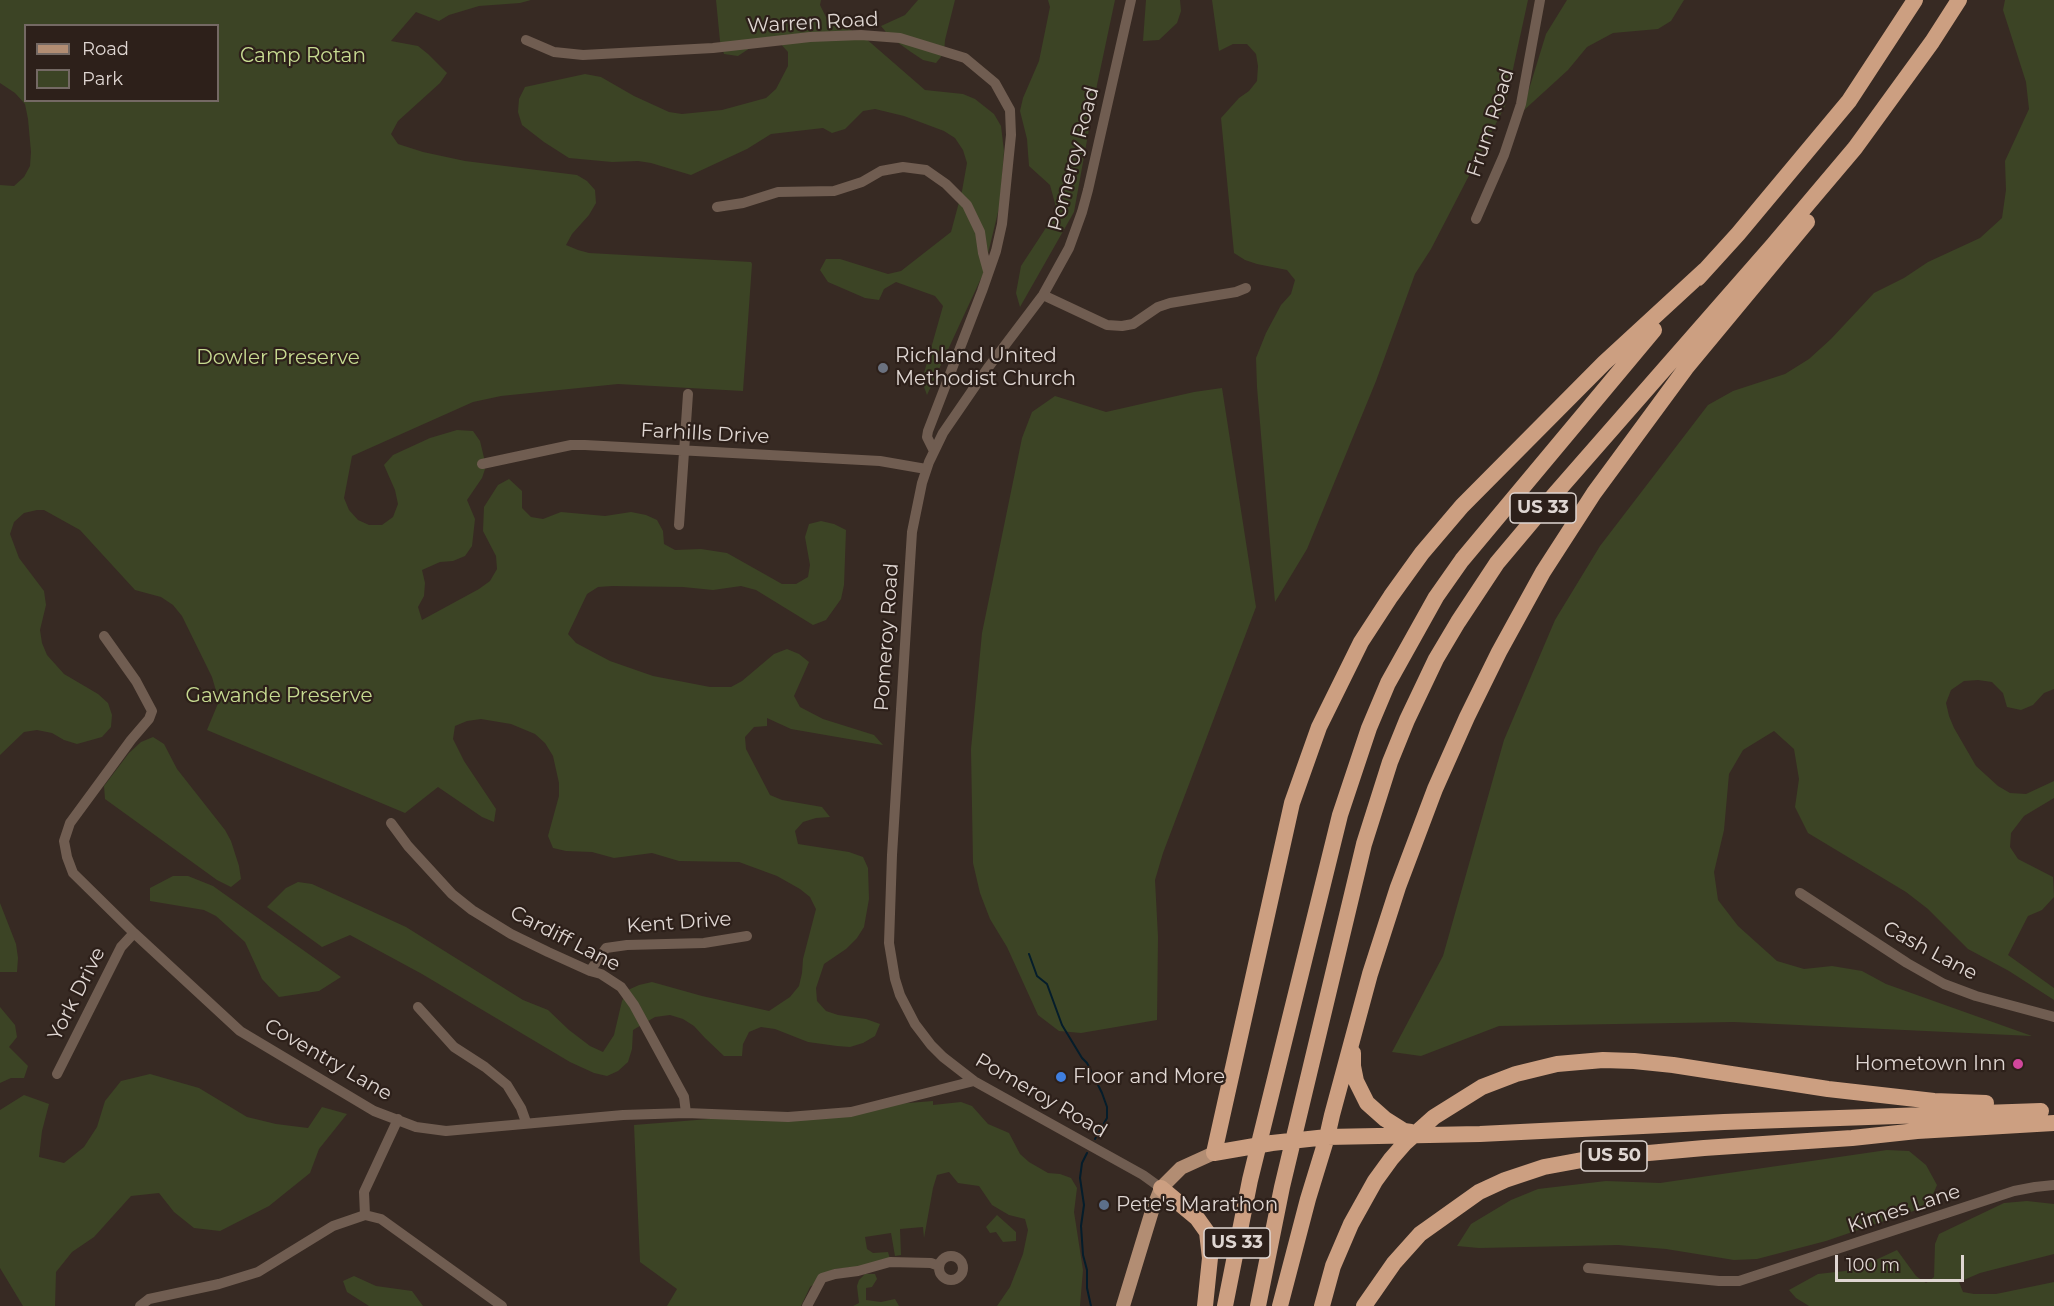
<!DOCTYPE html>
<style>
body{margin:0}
#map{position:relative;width:2054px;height:1306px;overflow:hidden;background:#372a23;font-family:Montserrat,sans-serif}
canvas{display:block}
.legend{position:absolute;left:24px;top:24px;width:195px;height:78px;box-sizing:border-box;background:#2d201a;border:2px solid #746964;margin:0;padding:8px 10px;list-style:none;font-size:18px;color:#dfd6d2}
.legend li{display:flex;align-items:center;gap:12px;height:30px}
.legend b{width:30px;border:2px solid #746964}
.scale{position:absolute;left:1835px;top:1255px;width:129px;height:27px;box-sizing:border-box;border:3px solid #dfd6d2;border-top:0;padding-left:8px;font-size:18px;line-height:21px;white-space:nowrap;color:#dfd6d2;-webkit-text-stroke:4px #2d201a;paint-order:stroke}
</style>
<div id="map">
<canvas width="2054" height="1306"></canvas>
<ul class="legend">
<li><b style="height:8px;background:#b28d73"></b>Road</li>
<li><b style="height:16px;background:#3c4425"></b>Park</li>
</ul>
<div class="scale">100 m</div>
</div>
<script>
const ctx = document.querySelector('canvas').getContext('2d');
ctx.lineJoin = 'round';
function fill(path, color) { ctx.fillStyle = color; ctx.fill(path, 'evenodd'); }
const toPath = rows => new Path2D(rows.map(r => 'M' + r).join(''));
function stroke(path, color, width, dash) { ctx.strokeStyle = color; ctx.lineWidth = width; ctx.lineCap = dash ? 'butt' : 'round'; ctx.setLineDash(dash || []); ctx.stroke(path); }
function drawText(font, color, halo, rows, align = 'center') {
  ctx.font = font + ' Montserrat,sans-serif'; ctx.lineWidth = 4.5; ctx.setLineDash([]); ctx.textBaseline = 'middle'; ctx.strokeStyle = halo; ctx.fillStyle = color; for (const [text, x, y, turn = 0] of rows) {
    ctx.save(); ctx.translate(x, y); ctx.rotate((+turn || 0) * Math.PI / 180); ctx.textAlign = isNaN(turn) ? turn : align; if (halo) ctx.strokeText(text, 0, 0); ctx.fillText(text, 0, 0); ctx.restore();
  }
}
const green = toPath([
 [0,0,531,0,520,3,479,6,449,15,439,21,416,12,391,41,418,46,428,54,447,73,440,83,398,121,391,134,398,144,423,152,465,161,577,175,587,181,595,190,596,203,589,215,572,234,566,245,578,250,589,253,751,262,752,264,743,391,618,384,501,396,473,402,352,456,344,498,349,510,358,520,369,525,382,525,393,517,398,504,395,490,384,465,393,455,430,438,457,430,473,431,480,441,486,466,482,478,467,500,475,519,472,546,465,556,453,561,440,562,422,570,425,583,424,596,418,607,422,620,479,589,490,581,497,569,496,556,483,531,484,507,498,485,509,479,522,491,522,508,531,517,543,519,561,512,605,516,631,512,646,515,657,520,663,531,664,544,675,550,701,549,727,553,782,584,796,584,808,577,810,565,805,537,809,524,821,521,834,524,846,530,844,585,841,599,826,620,813,625,756,590,741,586,713,590,683,587,612,586,598,587,587,594,568,634,576,643,610,661,653,676,710,687,731,687,742,681,774,654,787,649,799,654,809,662,794,696,800,707,823,719,874,735,883,745,791,729,767,718,767,726,754,727,745,737,746,749,770,795,782,800,822,807,830,817,816,818,803,822,795,831,798,844,849,852,863,857,868,868,869,899,864,927,857,938,846,949,824,964,816,988,817,1001,826,1011,838,1015,866,1019,880,1024,875,1036,863,1043,850,1047,837,1046,808,1042,775,1029,761,1027,749,1032,743,1044,742,1056,724,1056,705,1038,694,1026,683,1019,670,1015,655,1017,633,1030,632,1049,628,1062,618,1071,607,1076,594,1073,570,1062,422,974,350,935,322,947,267,907,286,888,298,882,312,884,406,927,523,1000,548,1010,569,1030,590,1046,603,1052,614,1035,622,1001,628,990,639,985,652,982,702,996,769,1011,790,997,799,986,802,973,803,959,816,909,810,897,800,889,777,876,739,862,679,861,652,853,614,858,592,852,566,851,553,848,548,836,559,796,559,783,553,756,545,743,535,734,511,724,481,719,467,721,455,726,453,739,464,761,496,809,494,822,482,817,438,787,405,813,207,730,219,701,212,677,182,616,173,605,161,597,135,590,80,530,44,510,37,510,24,513,14,522,10,534,19,558,44,591,46,605,40,630,42,643,47,655,64,674,98,694,108,703,112,715,111,727,102,737,77,744,64,740,52,733,37,730,24,732,0,755,0,185,14,186,24,177,30,166,31,152,28,119,25,104,15,93,0,83],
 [26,26,218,26,218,100,26,100],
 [716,0,821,0,820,5,826,17,864,37,925,90,963,94,975,99,994,114,1001,126,1004,151,1000,204,983,274,927,395,924,387,924,373,943,306,935,296,896,282,884,289,879,300,865,298,828,282,820,270,826,259,840,259,888,274,901,271,951,232,962,191,967,163,963,150,955,138,944,131,904,116,875,109,863,111,845,129,832,133,823,128,771,134,747,149,691,175,651,163,638,161,612,162,569,158,544,142,522,125,518,112,519,99,525,87,585,74,601,77,634,96,669,112,682,114,722,110,766,98,776,89,788,66,788,52,779,42,765,38,738,56,724,54,720,41],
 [918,0,955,0,945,40,944,53,936,63,923,60,911,52,890,37,881,26,905,15],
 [1048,0,1115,0,1097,85,1074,212,1020,307,1016,293,1021,266,1057,211,1050,185,1029,166,1027,139,1020,111,1023,98,1039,61,1050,7],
 [1146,0,1180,0,1181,11,1177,23,1159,40,1143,41],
 [1212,0,1528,0,1505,106,1431,249,1415,274,1376,381,1307,549,1275,602,1257,387,1256,358,1266,333,1281,305,1291,294,1295,280,1287,270,1257,264,1245,260,1234,253,1221,118,1239,98,1249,91,1257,81,1258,66,1256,54,1247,44,1233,44,1219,51],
 [1567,0,1684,0,1671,21,1658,29,1613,33,1587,47,1568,70,1522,112,1546,34],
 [2005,0,2054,0,2054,689,2044,693,2033,705,2021,710,2007,707,2003,693,1992,682,1978,680,1964,681,1951,690,1946,703,1949,716,1954,728,1976,766,1998,786,2010,793,2026,794,2054,781,2054,798,2024,816,2011,833,2010,847,2018,859,2053,877,2054,897,2042,910,2028,916,2008,955,2054,988,2054,1000,2009,971,1968,949,1928,909,1906,892,1808,833,1795,807,1799,779,1794,749,1774,731,1743,750,1729,774,1724,830,1714,872,1718,900,1738,926,1777,961,1804,969,1832,966,1862,971,1886,984,2032,1036,1734,1022,1499,1026,1421,1056,1392,1052,1443,956,1504,740,1555,620,1600,546,1708,405,1733,391,1785,374,1809,359,1831,339,1874,293,1904,278,1928,262,1980,238,2002,218,2006,190,2005,161,2029,109,2026,82,2003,10],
 [1222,388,1256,607,1163,853,1155,880,1158,937,1157,1020,1081,1033,1059,1031,1038,1015,1007,947,990,919,980,893,973,863,971,749,982,633,1022,438,1032,412,1055,396,1106,412,1194,392],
 [153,737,164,744,177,769,225,830,231,841,239,866,241,879,231,887,217,880,105,799,104,786,129,753,141,742],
 [173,876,188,876,213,886,341,977,319,991,279,997,262,979,245,942,216,916,204,910,150,901,150,888],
 [0,903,16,944,18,958,17,972,0,972],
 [0,1007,15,1025,17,1037,9,1047,28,1066,24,1078,11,1078,0,1083],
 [150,1074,199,1088,247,1117,276,1124,308,1128,322,1107,347,1114,319,1149,310,1173,269,1206,220,1231,194,1228,174,1212,159,1193,131,1196,94,1237,72,1252,56,1272,55,1306,23,1306,0,1268,0,1110,24,1095,49,1104,42,1131,39,1157,64,1163,84,1147,97,1127,105,1101,121,1081],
 [933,1101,933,1105,961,1102,972,1106,988,1124,1009,1133,1020,1154,1029,1162,1048,1173,1060,1174,1071,1178,1077,1188,1074,1212,1083,1270,1080,1306,997,1306,1010,1287,1023,1254,1028,1230,1025,1219,1009,1215,992,1205,979,1186,958,1183,949,1172,937,1175,933,1188,924,1238,923,1227,900,1229,901,1255,895,1256,891,1233,865,1237,867,1249,873,1253,888,1252,890,1259,869,1266,834,1269,810,1287,801,1306,667,1306,677,1289,640,1262,634,1125],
 [1887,1150,1909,1151,1926,1165,1937,1185,1928,1206,1826,1241,1757,1259,1734,1260,1666,1249,1618,1245,1479,1248,1457,1246,1471,1224,1511,1200,1538,1189,1606,1181,1660,1183],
 [2027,1201,2054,1204,2054,1254,1980,1273,1959,1282,1963,1292,1974,1294,1996,1294,2054,1282,2054,1306,1809,1306,1796,1298,1789,1290,1818,1274,1845,1271,1867,1264,1897,1250,1916,1276,1926,1283,1934,1277,1935,1244,1939,1234,2004,1203],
 [997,1215,1016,1232,1016,1241,1003,1242,996,1232,990,1233,986,1227],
 [865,1274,875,1274,877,1279,872,1287,866,1288,866,1300,881,1302,895,1299,899,1306,853,1306,859,1303,857,1286,859,1280],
 [354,1276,376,1286,412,1291,423,1306,369,1306,347,1292,343,1281]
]);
const stream = toPath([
 [1029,954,1037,976,1047,984,1062,1025,1082,1058,1087,1063,1102,1093,1107,1107,1107,1118,1095,1139],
 [1087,1153,1082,1163,1080,1178,1084,1205,1081,1226,1083,1255,1087,1270,1087,1288,1091,1306]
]);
const minor = toPath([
 [1131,0,1088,190,1082,212,1069,248,1043,295,987,369,943,433,929,462,922,483,912,532,910,563,892,855,889,943,895,979,900,995,915,1024,931,1045,943,1057,974,1081,1143,1175,1161,1188],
 [526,40,554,52,583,55,713,48,810,37,861,35,900,38,965,58,995,83,1010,110,1011,135,1002,224,996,251,982,291,928,431,927,437,934,451],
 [717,207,743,203,778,192,834,191,862,182,881,171,903,167,926,170,946,184,967,205,980,232,983,253,988,271],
 [1476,219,1504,155,1521,104,1540,0],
 [1043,295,1107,325,1122,326,1133,324,1158,307,1170,303,1236,292,1246,288],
 [482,464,571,445,585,445,880,461,926,469],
 [679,525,688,394],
 [104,636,136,681,152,711,149,719,131,740,70,823,64,841,67,857,73,873,134,933,240,1031,374,1111,416,1127,446,1131,623,1115,686,1113,788,1117,851,1112,974,1081],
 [391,823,408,846,452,894,472,910,511,934,548,952,590,971,601,974,621,987,634,1005,684,1097,686,1113],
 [1800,893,1907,963,1944,984,1976,996,2054,1017],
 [590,971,606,948,627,945,704,943,747,936],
 [418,1007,454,1047,485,1067,507,1085,521,1108,526,1122],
 [57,1074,121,947,134,933],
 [365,1215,364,1192,398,1119],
 '939 1268a12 12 0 1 1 24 0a12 12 0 1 1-24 0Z',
 [1588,1268,1719,1281,1739,1281,2014,1191,2035,1187,2054,1185],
 [140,1306,149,1299,219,1284,258,1272,333,1226,365,1215,381,1219,502,1306],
 [807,1306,822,1278,835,1274,858,1271,890,1262,931,1263,939,1266]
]);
const major = toPath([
 [1123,1306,1152,1211,1161,1188,1181,1168,1214,1153]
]);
const highway = toPath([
 [1705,270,1604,363,1462,506,1422,553,1391,596,1361,642,1319,727,1292,803,1214,1153,1272,1143,1327,1137,1480,1134,1724,1122,2041,1111],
 [1698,278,1738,234,1849,101,1915,0],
 [1353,1053,1353,1066,1356,1081,1367,1103,1385,1119,1404,1131,1411,1132],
 [1161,1188,1197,1218,1207,1232,1210,1258,1205,1306],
 [1225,1306,1250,1180,1340,815,1369,728,1388,683,1436,597,1462,560,1654,330],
 [1258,1306,1282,1187,1364,844,1390,762,1407,720,1436,659,1458,622,1497,563,1555,494,1773,245,1855,148,1932,42,1959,0],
 [1280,1306,1308,1199,1327,1137,1332,1115,1370,974,1398,887,1435,789,1467,717,1499,652,1543,572,1594,493,1686,368,1807,222],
 [1322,1306,1333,1266,1351,1224,1375,1181,1391,1159,1405,1143,1434,1117,1482,1087,1516,1074,1557,1064,1603,1060,1634,1061,1673,1065,1828,1089,1934,1101,1986,1103],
 [1364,1306,1394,1263,1420,1234,1479,1192,1505,1180,1544,1167,1593,1158,1704,1148,1852,1138,1917,1131,2054,1123]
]);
const markers = [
 [883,368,6,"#6b7280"],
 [2018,1064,6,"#d1479c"],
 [1061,1077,6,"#3f7fe0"],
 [1104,1205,6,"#5c6f8a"]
];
const shields = [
 [1543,508,66],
 [1614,1156,66],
 [1237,1243,66]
];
const shieldNames = [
 ["US 33",1543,508],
 ["US 50",1614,1156],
 ["US 33",1237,1243]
];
const streetNames = [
 ["Warren Road",813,23,-3],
 ["Frum Road",1491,123,-72],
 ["Pomeroy Road",1074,159,-75],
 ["Farhills Drive",705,434,3],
 ["Pomeroy Road",887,637,-86],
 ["Kent Drive",679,923,-4],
 ["Cardiff Lane",565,939,27],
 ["Cash Lane",1930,951,28],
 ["York Drive",77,994,-63],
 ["Coventry Lane",328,1060,30],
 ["Pomeroy Road",1041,1096,30],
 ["Kimes Lane",1904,1209,-18]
];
const parkNames = [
 ["Camp Rotan",303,56],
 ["Dowler Preserve",278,358],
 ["Gawande Preserve",279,696]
];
const poiNames = [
 ["Richland United",895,356],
 ["Methodist Church",895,379],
 ["Hometown Inn",2006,1064,"right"],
 ["Floor and More",1073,1077],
 ["Pete's Marathon",1116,1205]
];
fill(green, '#3c4425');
stroke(stream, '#051d2b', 2);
stroke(minor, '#705d51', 10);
stroke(major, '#b28d73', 14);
stroke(highway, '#cc9f81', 16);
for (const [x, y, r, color] of markers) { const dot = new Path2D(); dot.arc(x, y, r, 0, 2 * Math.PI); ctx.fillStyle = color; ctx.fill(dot); stroke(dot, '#2d201a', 2); }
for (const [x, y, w] of shields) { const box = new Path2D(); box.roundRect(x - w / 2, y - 15, w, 30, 4.5); ctx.fillStyle = '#2d201a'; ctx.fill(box); stroke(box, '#dfd6d2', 1.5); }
drawText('bold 18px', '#dfd6d2', null, shieldNames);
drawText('20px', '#dfd6d2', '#2d201a', streetNames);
drawText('20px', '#c7db91', '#2d201a', parkNames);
drawText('20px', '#dfd6d2', '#2d201a', poiNames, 'left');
</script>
